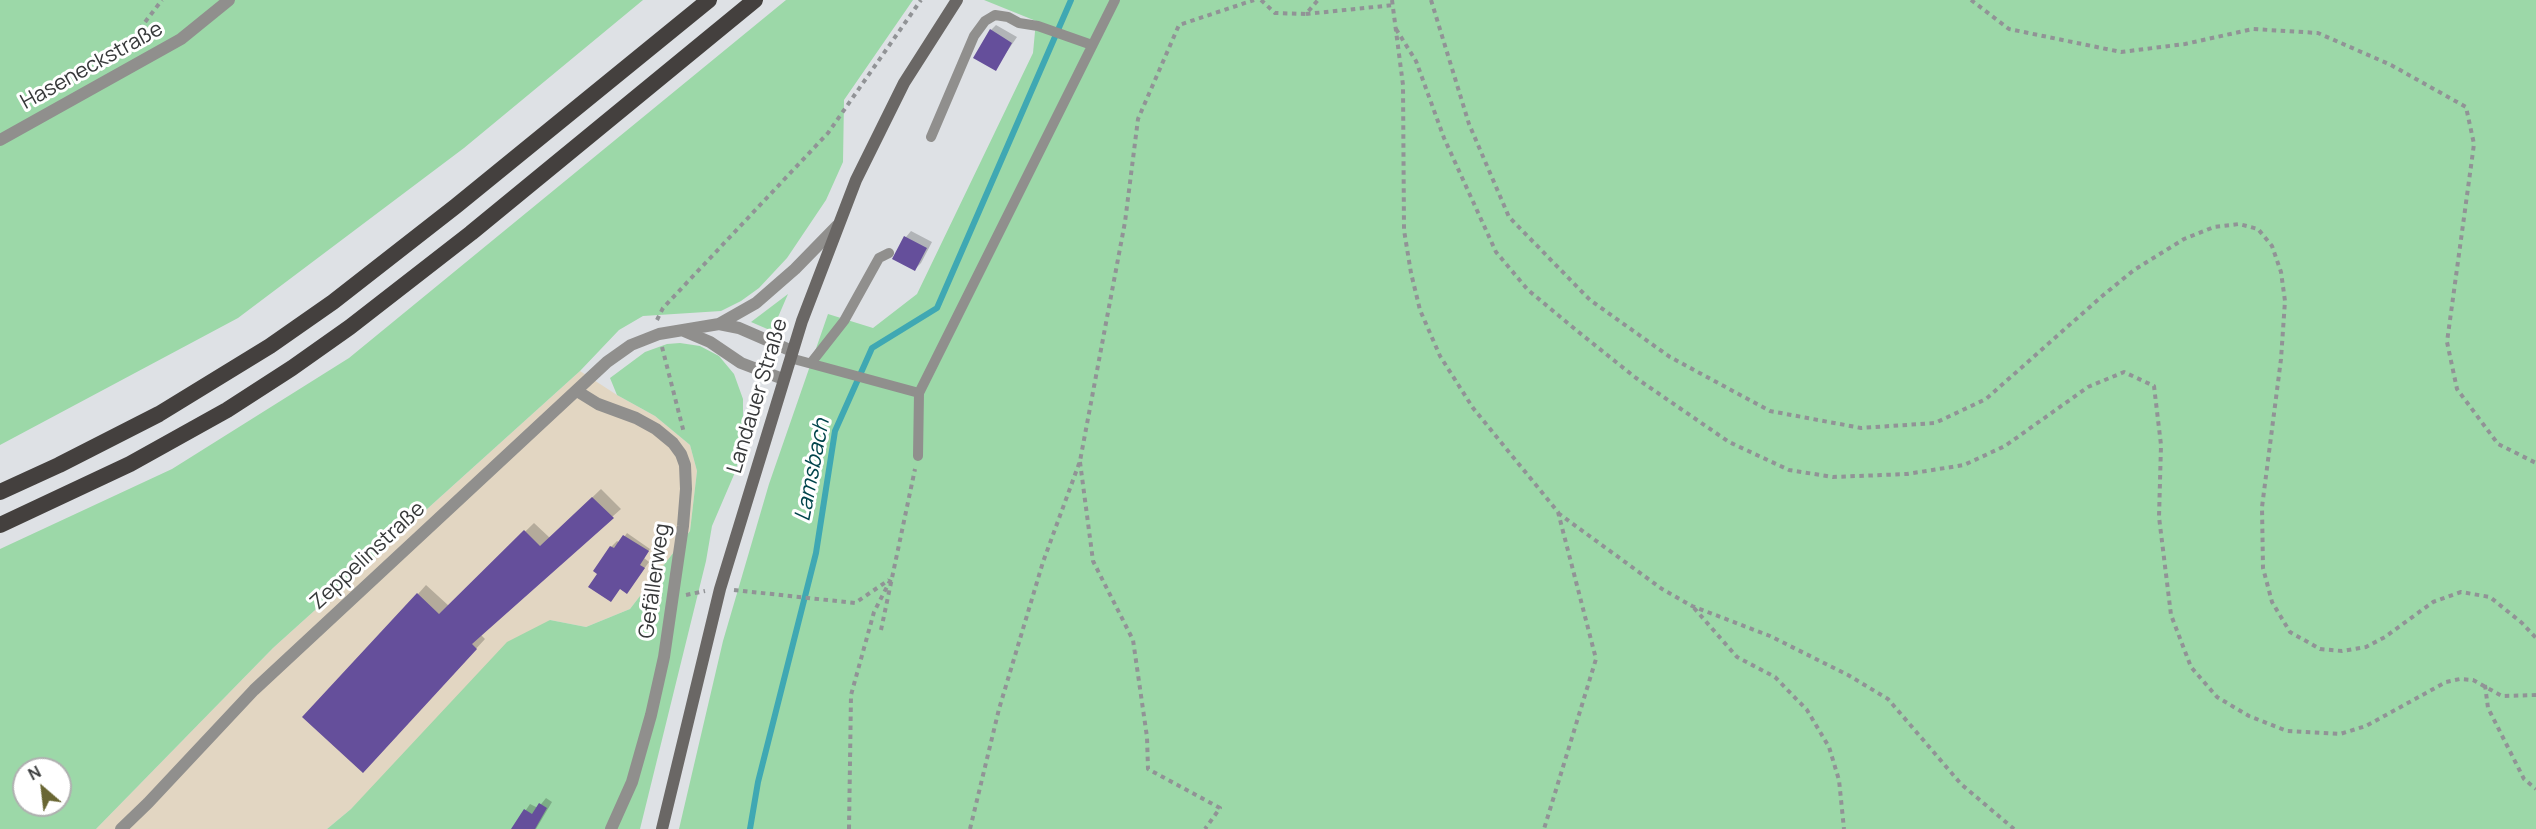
<!DOCTYPE html>
<meta charset="utf-8">
<style>
body{margin:0}
#map{position:relative;width:2536px;height:829px;overflow:hidden;background:#dee1e5;font-family:Manrope,sans-serif}
canvas{display:block}
.north{position:absolute;left:12px;top:757px;width:60px;height:60px;box-sizing:border-box;background:#fff;border:2px solid #afb0b0;border-radius:50%;rotate:332deg;font-size:16px;font-weight:700;line-height:24px;text-align:center;color:#37393a}
.north::after{content:'';display:block;margin:auto;width:21px;height:27px;background:#696633;clip-path:polygon(50% 0,100% 100%,50% 72%,0 100%)}
</style>
<div id="map">
<canvas width="2536" height="829"></canvas>
<div class="north">N</div>
</div>
<script>
const ctx = document.querySelector('canvas').getContext('2d');
ctx.lineJoin = 'round';
function fill(path, color) { ctx.fillStyle = color; ctx.fill(path, 'evenodd'); }
const toPath = rows => new Path2D(rows.map(r => 'M' + r).join(''));
function stroke(path, color, width, dash) { ctx.strokeStyle = color; ctx.lineWidth = width; ctx.lineCap = dash ? 'butt' : 'round'; ctx.setLineDash(dash || []); ctx.stroke(path); }
function drawText(font, color, halo, rows, align = 'center') {
  ctx.font = font + ' Manrope,sans-serif'; ctx.lineWidth = 6; ctx.setLineDash([]); ctx.textBaseline = 'middle'; ctx.strokeStyle = halo; ctx.fillStyle = color; for (const [text, x, y, turn = 0] of rows) {
    ctx.save(); ctx.translate(x, y); ctx.rotate((+turn || 0) * Math.PI / 180); ctx.textAlign = isNaN(turn) ? turn : align; if (halo) ctx.strokeText(text, 0, 0); ctx.fillText(text, 0, 0); ctx.restore();
  }
}
const commercial = toPath([
 [580,371,617,395,655,416,690,445,697,471,690,531,630,609,586,627,550,620,351,809,327,829,96,829,273,648]
]);
const green = toPath([
 [0,0,643,0,464,148,238,318,0,445],
 [786,0,913,0,844,100,843,162,826,200,787,258,759,288,741,301,721,311,643,316,619,330,580,371,273,648,96,829,0,829,0,549,172,469,349,358],
 [24,769,60,769,60,805,24,805],
 [984,0,2536,0,2536,829,679,829,723,641,769,484,828,314,873,328,917,294,1033,53,1036,21],
 [788,294,772,331,751,322],
 [680,343,700,346,719,356,734,374,743,399,743,434,736,470,712,526,706,561,640,829,327,829,351,809,507,642,550,620,586,627,630,609,690,531,697,471,690,445,655,416,617,395,610,378,645,352,667,344]
]);
const shadow = toPath([
 [996,25,1017,37,995,69,991,30],
 [911,231,932,242,921,263,915,269,894,258,906,237],
 [601,489,621,509,480,634,485,639,372,762,418,594,426,585,449,606,534,523,550,538],
 [627,533,650,549,644,558,649,562,627,592,595,571,611,547,617,541,620,543],
 [546,798,552,802,536,829,513,829,530,804,538,808]
]);
const stream = toPath([
 [750,829,758,782,816,553,835,431,872,348,937,308,1071,0]
]);
const building = toPath([
 [990,29,1012,43,996,71,973,58],
 [904,236,927,248,915,271,892,259],
 [592,497,614,518,472,644,477,649,363,773,302,717,417,593,439,614,524,530,540,546],
 [623,535,649,551,640,565,645,568,627,594,620,589,611,602,588,587,597,574,593,571,610,546,614,548],
 [539,803,547,808,535,829,511,829,524,809,532,814]
]);
const path = toPath([
 [1261,0,1275,13,1306,14,1318,0],
 [1392,0,1403,85,1404,230,1411,273,1420,310,1440,356,1473,408,1558,512,1596,659,1544,829],
 [1431,0,1469,124,1509,217,1590,300,1670,357,1770,411,1861,428,1935,423,1986,399,2101,297,2134,270,2184,239,2214,227,2239,224,2258,229,2272,246,2281,272,2285,301,2281,359,2262,507,2263,568,2272,602,2290,632,2320,649,2342,651,2366,647,2385,637,2433,602,2461,592,2490,597,2522,623,2536,638],
 [1971,0,2009,29,2121,52,2185,44,2253,29,2318,33,2391,65,2466,107,2474,144,2447,342,2457,389,2498,444,2536,463],
 [1306,14,1394,5],
 [1396,29,1416,61,1444,138,1496,252,1528,290,1576,330,1636,378,1729,442,1789,470,1833,477,1907,474,1964,465,2005,446,2088,387,2124,372,2154,386,2161,445,2159,517,2171,615,2191,667,2217,697,2249,716,2287,731,2340,734,2366,726,2446,682,2460,679,2473,680,2502,696,2536,695],
 [136,47,142,26,162,0],
 [657,320,663,308,828,133,921,0],
 [662,347,684,433],
 [1080,462,1093,561,1133,640,1147,737,1148,769,1220,808,1205,829],
 [1558,513,1662,589,1692,606,1770,636,1848,675,1888,699,1961,784,2014,829],
 [734,590,855,603,889,580],
 [686,595,705,591],
 [1694,608,1737,657,1775,677,1807,710,1829,747,1839,780,1844,829],
 [881,630,915,469],
 [2485,685,2488,708,2524,779,2536,789],
 [849,829,851,695,874,612,891,579],
 [970,829,999,709,1043,562,1080,461,1125,222,1138,119,1179,25,1254,0]
]);
const service = toPath([
 [931,137,974,36,985,21,995,15,1008,17,1019,23,1038,26,1092,45],
 [790,358,919,393],
 [811,363,844,321,879,258,889,253],
 [918,456,919,393,1115,0]
]);
const minor = toPath([
 [0,140,181,39,229,0],
 [577,391,598,404,636,418,656,429,673,443,681,454,685,465,686,489,683,526,664,657,651,715,632,782,611,829]
]);
const tertiary = toPath([
 [719,324,739,328,792,351],
 [684,331,710,342,741,363,783,379],
 [121,829,148,803,254,690,607,362,631,345,659,334,719,324,756,303,795,269,837,226]
]);
const secondary = toPath([
 [662,829,720,589,802,321,856,180,904,83,957,0]
]);
const trunk = toPath([
 [0,492,59,465,159,414,270,346,333,302,456,206,709,0],
 [0,525,130,464,227,410,292,368,350,327,471,233,755,0]
]);
const streetNames = [
 ["Haseneckstraße",92,66,-29],
 ["Landauer Straße",758,396,-73],
 ["Zeppelinstraße",368,556,-43],
 ["Gefällerweg",655,581,-82]
];
const waterNames = [
 ["Lamsbach",813,470,-79]
];
fill(commercial, '#e2d6c2');
fill(green, '#9cd8a8');
fill(shadow, '#0003');
stroke(stream, '#3fa8b3', 6);
fill(building, '#654f9b');
stroke(path, '#919396', 4, [4.5, 4.5]);
stroke(service, '#908f8d', 10);
stroke(minor, '#908f8d', 12);
stroke(tertiary, '#908f8d', 12);
stroke(secondary, '#6a6765', 12);
stroke(trunk, '#44403e', 16);
drawText('21px', '#37393a', '#fff', streetNames);
drawText('italic 22px', '#01444b', '#fff', waterNames);
</script>
